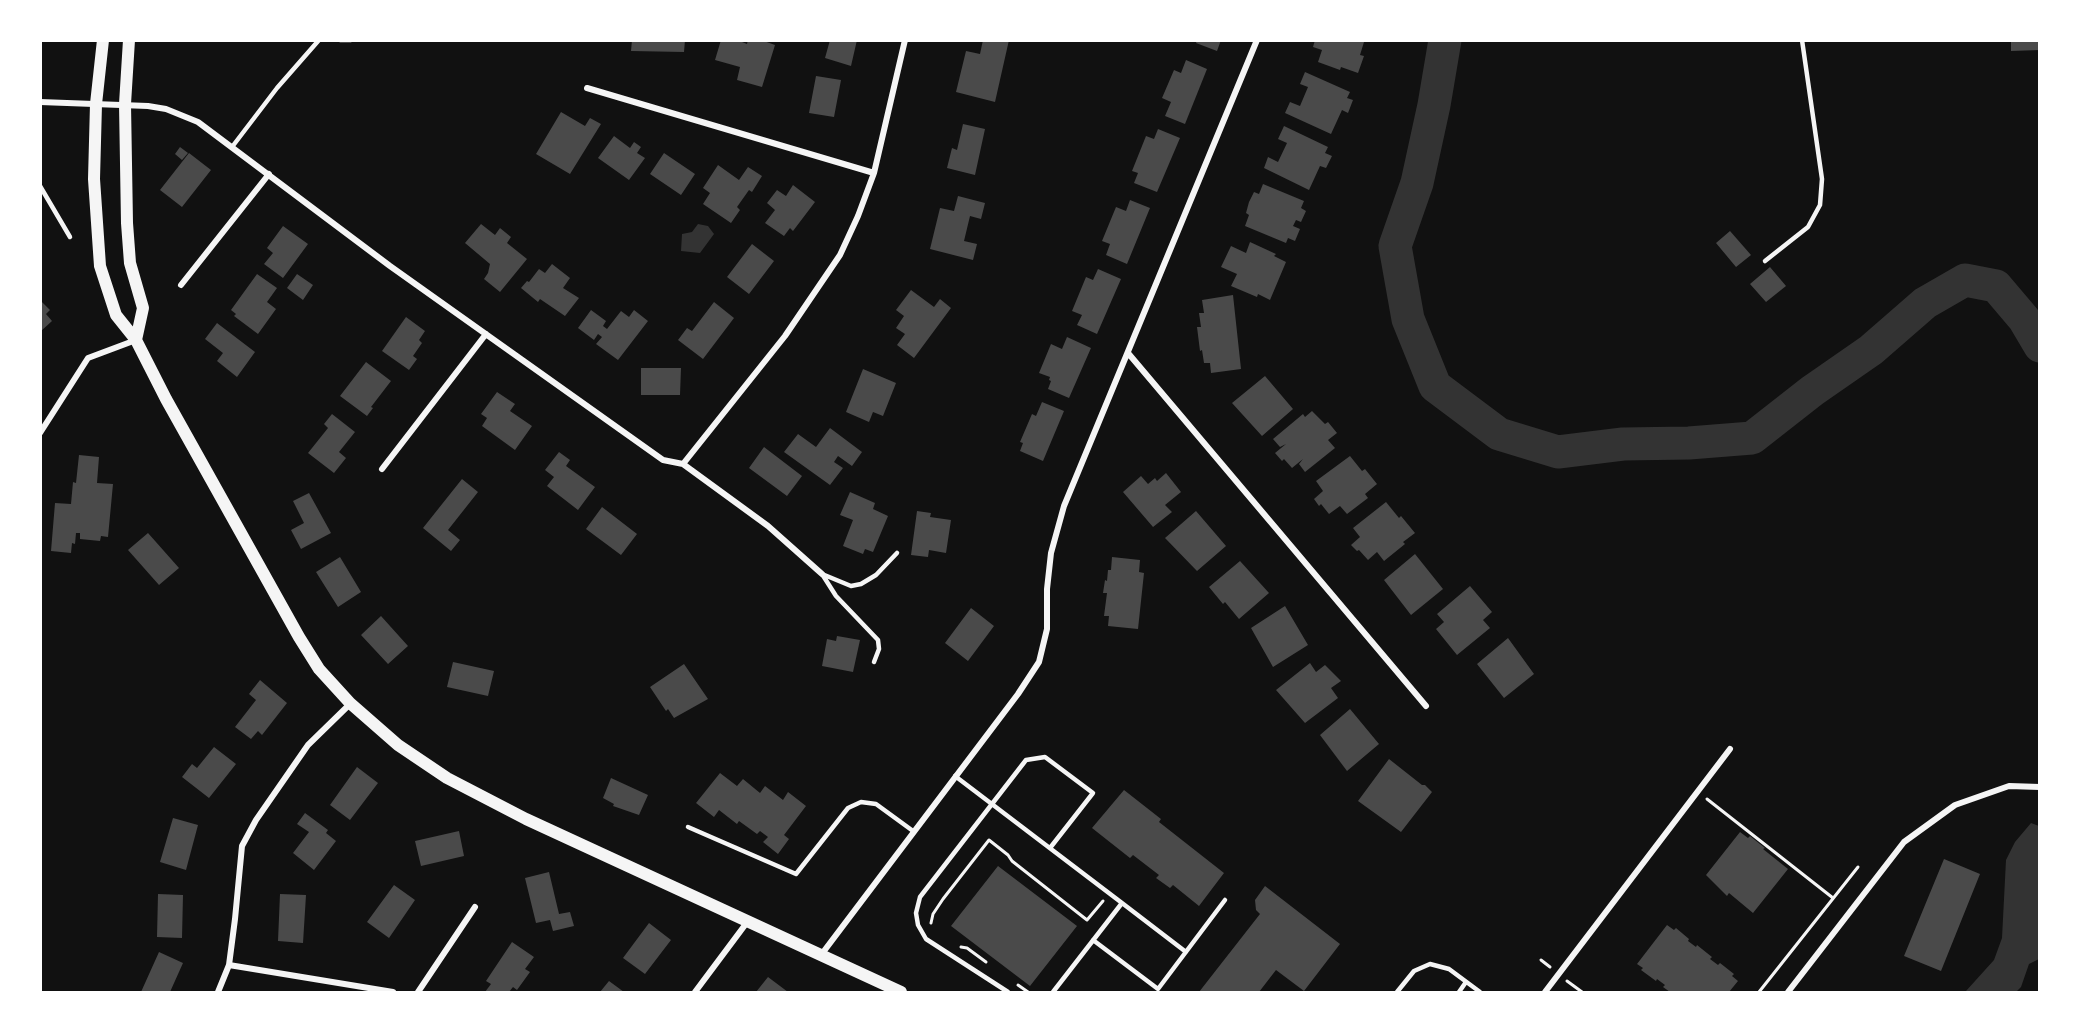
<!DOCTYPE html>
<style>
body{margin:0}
#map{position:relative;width:2080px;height:1033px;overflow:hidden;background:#111;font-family:"Nunito Sans",sans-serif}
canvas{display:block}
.frame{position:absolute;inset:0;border:42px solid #fff;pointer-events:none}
</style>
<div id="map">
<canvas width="2080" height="1033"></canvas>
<div class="frame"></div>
</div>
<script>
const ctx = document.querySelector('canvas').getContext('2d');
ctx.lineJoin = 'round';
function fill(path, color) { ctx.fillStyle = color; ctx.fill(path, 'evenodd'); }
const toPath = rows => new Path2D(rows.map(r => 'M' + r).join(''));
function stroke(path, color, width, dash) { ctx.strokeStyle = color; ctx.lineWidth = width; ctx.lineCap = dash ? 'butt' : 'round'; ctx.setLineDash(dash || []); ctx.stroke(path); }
const water = toPath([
 [698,224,708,226,714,234,700,253,681,251,682,234,692,232],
 [2031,823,2039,826,2039,959,2029,964,2021,987,2016,992,1961,992,1966,991,1994,960,2002,938,2006,860,2015,842]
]);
const river = toPath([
 [1445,40,1434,105,1417,183,1395,246,1408,319,1435,386,1499,434,1558,452,1623,444,1689,443,1752,438,1812,391,1871,350,1925,303,1965,280,1996,286,2024,319,2040,346]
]);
const building = toPath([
 [632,40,685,40,684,52,631,51],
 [721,40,737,40,747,44,748,40,761,40,775,45,762,87,737,80,740,67,715,60],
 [830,40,857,40,851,66,825,58],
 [983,40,1009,40,995,102,956,92,966,51,980,54],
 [1197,40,1221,40,1217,51,1196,43],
 [1315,40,1364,42,1360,55,1364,56,1358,73,1341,67,1340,70,1318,62,1322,50,1313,47],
 [2011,40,2040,40,2040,50,2011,51],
 [1186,60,1207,69,1185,124,1165,116,1171,102,1162,98,1174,70,1181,73],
 [1305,72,1350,92,1347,98,1353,100,1348,113,1342,110,1331,134,1285,113,1290,102,1300,106,1308,87,1300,84],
 [816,76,841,80,834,117,809,113],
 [561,112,585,126,590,118,601,124,570,174,536,154],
 [963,124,985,129,975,175,947,168,952,148,957,150],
 [1284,126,1328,147,1325,153,1332,156,1326,168,1320,166,1309,190,1264,168,1268,157,1278,162,1287,143,1278,139],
 [1158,129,1180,138,1157,192,1134,183,1138,173,1132,171,1146,136,1154,139],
 [614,136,630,148,634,142,641,147,637,153,645,158,629,180,598,158],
 [180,147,188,153,182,160,175,154],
 [189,153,211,170,182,207,160,190],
 [664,153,695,174,681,195,650,174],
 [718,165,739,180,748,167,762,176,752,192,749,190,737,207,740,210,731,223,703,204,710,193,703,188],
 [1263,184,1304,201,1301,208,1306,211,1301,222,1296,220,1293,226,1300,229,1295,241,1288,238,1286,243,1245,226,1249,215,1246,213,1249,202,1254,192,1259,194],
 [793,185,815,202,793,231,790,228,784,236,765,223,775,210,767,203,777,190,786,196],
 [958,196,985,203,981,219,970,216,964,241,977,244,973,260,930,249,940,208,954,211],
 [1130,200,1150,208,1127,264,1106,255,1110,244,1102,241,1116,207,1126,211],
 [481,224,495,235,500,228,511,237,507,243,527,259,500,292,484,279,488,273,490,264,465,243],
 [283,226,308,244,283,278,264,264,273,253,267,248],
 [1730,231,1751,255,1736,267,1716,243],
 [1250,242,1276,254,1274,256,1286,262,1270,300,1258,294,1257,297,1231,286,1237,274,1221,267,1231,246,1246,253],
 [752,244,774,261,749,294,727,277],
 [552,264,570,278,563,288,579,298,565,316,540,299,538,302,521,288,527,281,529,282,539,269,545,273],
 [1770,267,1786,286,1766,302,1750,284],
 [1098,269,1121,279,1097,334,1077,325,1082,315,1072,311,1086,277,1093,280],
 [257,274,277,288,267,302,276,309,258,334,234,316,236,314,231,310],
 [297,274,313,285,303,300,287,288],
 [911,290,934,307,940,299,951,308,914,358,897,345,905,334,896,328,904,316,896,310],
 [1233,295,1241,369,1211,373,1210,363,1204,363,1202,350,1200,351,1197,327,1201,327,1199,313,1204,313,1202,300],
 [40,300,50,310,46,314,52,321,40,332],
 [714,302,734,318,703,359,678,340,687,328,692,331],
 [591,310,606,321,603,326,607,329,621,311,629,317,634,310,648,321,618,360,596,344,602,337,598,334,594,340,578,328],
 [406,317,425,331,419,340,422,343,413,356,417,359,409,370,382,351],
 [217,323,255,352,237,377,217,361,223,353,205,339],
 [1067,337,1091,348,1069,398,1048,389,1051,381,1049,380,1050,377,1039,373,1051,344,1062,349],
 [366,362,391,381,371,407,373,408,367,416,340,396],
 [641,368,681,368,680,395,641,395],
 [863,369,896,383,883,416,873,412,869,422,846,412],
 [1265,376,1293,409,1262,436,1232,403],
 [497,392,515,404,510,411,532,426,515,450,482,426,487,418,481,414],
 [1042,402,1064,411,1043,461,1020,451,1023,443,1020,442,1032,414,1036,416],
 [1312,411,1325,424,1328,422,1337,433,1328,440,1335,448,1305,472,1299,464,1303,459,1292,468,1284,459,1282,461,1275,453,1286,444,1280,447,1273,439,1303,414,1305,417],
 [332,414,355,432,339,452,346,458,334,473,308,453,328,428,324,424],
 [830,428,862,452,852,466,838,456,834,462,843,468,830,485,784,452,798,434,816,447],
 [764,447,802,476,787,496,749,468],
 [559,452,570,460,566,466,595,487,578,510,547,486,554,477,545,470],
 [79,455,99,457,97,483,113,484,108,537,101,536,100,541,80,539,80,533,76,533,75,544,72,543,71,553,51,551,55,503,71,504,73,482,76,483],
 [1350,456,1362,471,1365,469,1377,484,1365,494,1368,498,1347,514,1340,506,1329,514,1321,504,1319,506,1314,499,1323,491,1316,481],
 [1166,473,1181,492,1165,505,1172,512,1153,527,1123,492,1141,476,1148,484,1155,478,1157,481],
 [462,479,478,492,448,530,460,540,451,551,423,528],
 [850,492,875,503,873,509,888,516,873,552,865,549,863,554,843,546,853,520,840,515],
 [309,493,331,533,301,549,291,530,304,523,293,501],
 [1386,502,1399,518,1401,516,1415,533,1403,542,1405,544,1384,561,1377,552,1368,560,1359,550,1357,551,1351,545,1360,537,1353,528],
 [602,507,637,534,621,555,586,529],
 [917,511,931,513,930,517,951,520,946,553,929,550,928,557,911,555],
 [1196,511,1226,546,1197,571,1165,538],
 [148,533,179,568,159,585,128,550],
 [1415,554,1443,589,1411,615,1384,580],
 [340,557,361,592,338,607,316,572],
 [1112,557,1140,560,1139,572,1144,573,1138,629,1108,626,1109,616,1104,616,1107,593,1103,593,1105,580,1107,581,1108,570,1111,570],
 [1240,561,1269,593,1239,619,1225,602,1223,604,1209,587],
 [1470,586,1492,612,1483,620,1490,628,1457,655,1436,629,1444,622,1437,614],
 [1285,606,1308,645,1273,667,1251,628],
 [971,608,994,626,968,661,945,643],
 [381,616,408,646,388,664,361,635],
 [837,636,860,640,853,672,822,666,827,639,836,641],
 [1508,638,1534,674,1504,698,1477,664],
 [453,662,494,671,488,696,447,687],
 [1310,663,1316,672,1325,665,1341,681,1331,688,1338,698,1305,723,1276,690],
 [684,664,708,699,674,718,668,709,666,711,650,687],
 [260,680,287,703,262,735,258,731,251,739,235,727,256,700,249,694],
 [1350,709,1379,744,1347,771,1320,735],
 [214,747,236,764,209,798,182,777,192,764,197,768],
 [1389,759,1422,785,1425,785,1432,792,1401,832,1358,801],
 [357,767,378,783,350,820,330,805],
 [720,773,737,786,743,779,760,793,765,786,783,800,788,792,806,806,784,835,789,839,778,854,763,842,768,837,760,831,757,834,739,821,737,824,719,810,714,817,696,803],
 [611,778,648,795,639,815,613,806,614,804,603,798],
 [1124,790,1161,819,1159,822,1224,873,1199,906,1173,885,1170,888,1156,878,1159,875,1133,855,1130,858,1092,828],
 [305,813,328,830,326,833,336,841,314,870,293,853,309,832,297,824],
 [173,818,198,825,186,870,160,862],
 [459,831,464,856,421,866,415,841],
 [1740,832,1748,838,1750,836,1765,848,1763,849,1788,869,1753,913,1729,893,1727,896,1706,875],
 [1944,859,1980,874,1941,971,1904,956],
 [998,866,1077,926,1030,986,951,926],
 [549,872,559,914,570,912,574,926,553,931,550,920,536,923,525,878],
 [394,885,415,900,389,938,367,922],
 [1265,886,1340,944,1304,991,1276,970,1259,992,1199,992,1260,914,1256,910,1255,900],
 [158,894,183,895,182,938,157,937],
 [280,894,306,895,303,943,278,941],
 [649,923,671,940,645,974,623,958],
 [1667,925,1674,930,1676,928,1689,939,1688,941,1696,947,1697,945,1712,957,1710,959,1718,965,1720,963,1734,974,1732,976,1738,981,1729,992,1670,992,1663,987,1665,985,1657,979,1656,981,1641,970,1643,968,1637,964],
 [512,942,534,957,525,969,530,972,517,990,513,987,509,992,485,992,491,984,486,981],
 [159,952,183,963,170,992,141,992],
 [768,977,788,992,756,992],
 [609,981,624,992,600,992]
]);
const path = toPath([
 [290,40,293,40],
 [1707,799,1833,898],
 [931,923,933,914,943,899,989,840,1008,855,1012,861,1087,920,1103,901],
 [961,947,967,948,986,962],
 [1541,960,1550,967],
 [1567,981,1582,992],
 [1018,985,1028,992],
 [1759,992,1858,867]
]);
const service = toPath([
 [340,40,351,40],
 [232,147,277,88,319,40],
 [40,186,70,237],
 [1765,261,1808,227,1820,205,1822,179,1802,40],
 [822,574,836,596,878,640,879,649,874,662],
 [822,574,851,586,861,584,876,575,897,553],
 [955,776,1122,903,1053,992],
 [688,827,796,874,848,808,861,802,876,804,913,831],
 [1122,903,1186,952],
 [1093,940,1158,989,1225,900],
 [1008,992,926,939,918,925,916,913,920,897,1026,760,1045,757,1093,793,1050,848],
 [1397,992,1414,971,1430,964,1449,969,1480,992],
 [1459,992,1466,982]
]);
const minor = toPath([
 [587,88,874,173],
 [40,102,148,106,166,109,198,122,390,266,663,460,683,464,768,526,822,574],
 [181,285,269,174],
 [1128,353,1426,706],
 [40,433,88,358,136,340],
 [683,464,785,336,840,255,858,216,874,173,905,40],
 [382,469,486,334],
 [821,955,1018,694,1039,662,1047,629,1047,589,1051,553,1064,506,1257,40],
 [229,965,393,992],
 [218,992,229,965,235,919,242,846,256,820,308,745,350,704],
 [418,992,475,907],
 [695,992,748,921],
 [1545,992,1730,749],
 [1788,992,1904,842,1955,805,2009,786,2040,787]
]);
const secondary = toPath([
 [103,40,96,104,94,179,100,266,116,315,136,340,166,399,237,526,299,637,319,669,350,703,398,745,447,778,526,819,901,992],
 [129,40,125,104,127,223,130,263,143,308,136,340]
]);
fill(water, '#333');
stroke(river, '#333', 33);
fill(building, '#4a4a4a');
stroke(path, '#f5f5f5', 3);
stroke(service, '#f5f5f5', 4.5);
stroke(minor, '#f5f5f5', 6);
stroke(secondary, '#f5f5f5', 12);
</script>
